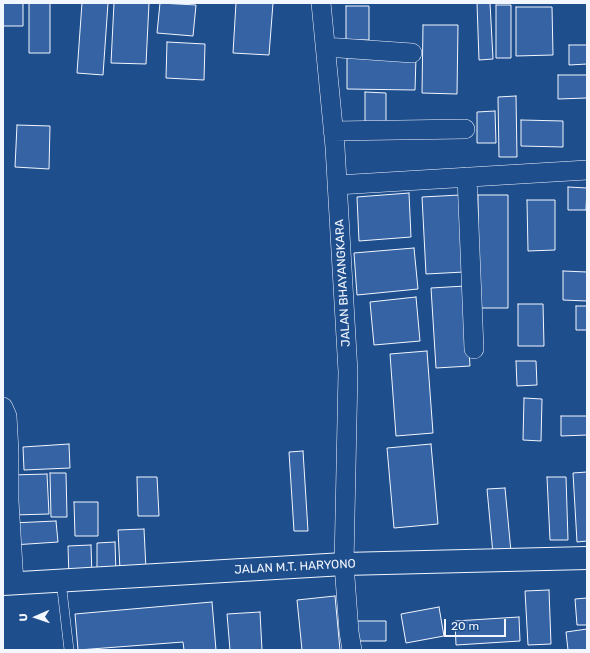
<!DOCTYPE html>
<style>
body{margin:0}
#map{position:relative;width:590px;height:653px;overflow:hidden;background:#1f4e8c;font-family:Rubik,sans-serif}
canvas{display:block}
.frame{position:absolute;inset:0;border:4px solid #f2f6ff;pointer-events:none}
.north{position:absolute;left:16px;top:597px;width:40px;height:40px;-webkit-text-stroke:3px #1f4e8c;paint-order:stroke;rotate:268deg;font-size:11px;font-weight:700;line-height:16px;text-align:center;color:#f2f6ff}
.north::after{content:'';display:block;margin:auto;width:14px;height:18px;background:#f2f6ff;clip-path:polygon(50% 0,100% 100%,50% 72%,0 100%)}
.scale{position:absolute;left:444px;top:619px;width:62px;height:18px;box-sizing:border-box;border:2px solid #f2f6ff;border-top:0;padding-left:5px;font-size:12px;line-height:14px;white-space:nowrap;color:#f2f6ff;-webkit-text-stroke:3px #1f4e8c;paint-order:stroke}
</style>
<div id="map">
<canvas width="590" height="653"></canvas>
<div class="frame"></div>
<div class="north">U</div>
<div class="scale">20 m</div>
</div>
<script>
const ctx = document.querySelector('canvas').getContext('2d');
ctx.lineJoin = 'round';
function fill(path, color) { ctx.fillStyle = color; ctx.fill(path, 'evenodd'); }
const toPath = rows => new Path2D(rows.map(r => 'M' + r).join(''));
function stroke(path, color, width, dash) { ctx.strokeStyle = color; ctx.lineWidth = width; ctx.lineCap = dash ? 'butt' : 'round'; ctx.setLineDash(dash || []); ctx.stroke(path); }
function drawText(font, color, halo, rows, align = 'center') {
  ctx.font = font + ' Rubik,sans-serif'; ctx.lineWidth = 3; ctx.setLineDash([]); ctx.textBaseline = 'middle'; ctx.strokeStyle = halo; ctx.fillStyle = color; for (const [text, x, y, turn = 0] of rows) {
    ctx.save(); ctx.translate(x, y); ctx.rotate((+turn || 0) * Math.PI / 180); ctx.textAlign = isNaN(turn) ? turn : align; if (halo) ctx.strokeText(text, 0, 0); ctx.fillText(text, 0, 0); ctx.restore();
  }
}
const building = toPath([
 [3,3,23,3,23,26,3,26,3,3],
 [29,3,50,3,50,53,29,53,29,3],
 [82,3,108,3,103,75,77,73,82,3],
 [114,3,149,3,146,64,111,63,114,3],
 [160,3,196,5,193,36,157,33,160,3],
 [236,3,273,3,269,55,233,53,236,3],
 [477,3,490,3,493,59,479,60,477,3],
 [496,5,511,5,511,58,496,58,496,5],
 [346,6,369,6,369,40,346,40,346,6],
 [516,7,552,7,553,55,516,56,516,7],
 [423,25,458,25,457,94,422,93,423,25],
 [167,42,205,44,204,80,166,78,167,42],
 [569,45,587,45,587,64,569,65,569,45],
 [347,55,416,57,415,90,347,89,347,55],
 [558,75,587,75,587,98,558,99,558,75],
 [365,92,386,93,386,128,365,128,365,92],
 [516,96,517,157,499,157,498,97,516,96],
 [495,111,496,143,477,143,477,112,495,111],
 [521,120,563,121,563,147,521,146,521,120],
 [17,125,50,126,49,169,15,167,17,125],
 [568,187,587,188,586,210,568,210,568,187],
 [409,193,411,237,359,241,357,197,409,193],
 [460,195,464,272,426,274,422,197,460,195],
 [478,195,508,195,508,308,479,308,478,195],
 [527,200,555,200,555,250,528,251,527,200],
 [414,248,418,289,357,295,354,253,414,248],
 [563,271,587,272,587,301,563,300,563,271],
 [465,286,470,366,436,368,431,288,465,286],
 [416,297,420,341,374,345,370,302,416,297],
 [518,304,543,304,544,346,518,346,518,304],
 [576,306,587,306,587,330,576,330,576,306],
 [427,351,433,433,396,436,390,354,427,351],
 [516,361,536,361,537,385,517,386,516,361],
 [524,398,542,399,541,441,523,440,524,398],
 [561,416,587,416,587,435,561,436,561,416],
 [69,444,70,468,24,470,23,447,69,444],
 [431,444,438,524,394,528,387,448,431,444],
 [303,451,308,531,294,531,289,452,303,451],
 [587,472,587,541,577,542,573,473,587,472],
 [50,473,66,473,67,517,51,517,50,473],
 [47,474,49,514,13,515,11,475,47,474],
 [137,477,157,477,159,516,138,516,137,477],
 [547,477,566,477,568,540,550,540,547,477],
 [505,488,511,552,493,554,487,489,505,488],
 [74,502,98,502,98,536,75,536,74,502],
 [56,521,58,542,13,545,12,523,56,521],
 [144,529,146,569,120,570,118,530,144,529],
 [115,542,116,573,97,573,97,543,115,542],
 [91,545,92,577,69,578,68,546,91,545],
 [549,590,551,644,528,645,525,591,549,590],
 [335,596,340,650,302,650,297,600,335,596],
 [587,598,587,625,577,625,575,599,587,598],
 [212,602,216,650,184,650,183,642,78,650,75,614,212,602],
 [439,607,444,636,406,643,401,614,439,607],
 [260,612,262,650,230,650,227,614,260,612],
 [519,617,520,641,456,645,455,621,519,617],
 [357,621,386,621,386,641,357,641,357,621],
 [587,629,587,650,568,650,566,632,587,629]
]);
const service = toPath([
 [61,581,69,650]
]);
const minor = toPath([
 [321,3,335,147,348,372,344,564,349,632,352,650],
 [325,47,412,53],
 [333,131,465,129],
 [467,177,474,349],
 [337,185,587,170],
 [3,407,7,416,9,452,9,501,14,583]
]);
const tertiary = toPath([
 [3,584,344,564,587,558]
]);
const streetNames = [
 ["JALAN BHAYANGKARA",343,283,-93],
 ["JALAN M.T. HARYONO",295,567,-3]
];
fill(building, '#3563a3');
stroke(building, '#f2f6ff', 1);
stroke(service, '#f2f6ff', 10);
stroke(minor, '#f2f6ff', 20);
stroke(tertiary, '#f2f6ff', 24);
stroke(service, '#1f4e8c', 9);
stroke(minor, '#1f4e8c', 19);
stroke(tertiary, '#1f4e8c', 22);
drawText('12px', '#f2f6ff', '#1f4e8c', streetNames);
</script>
